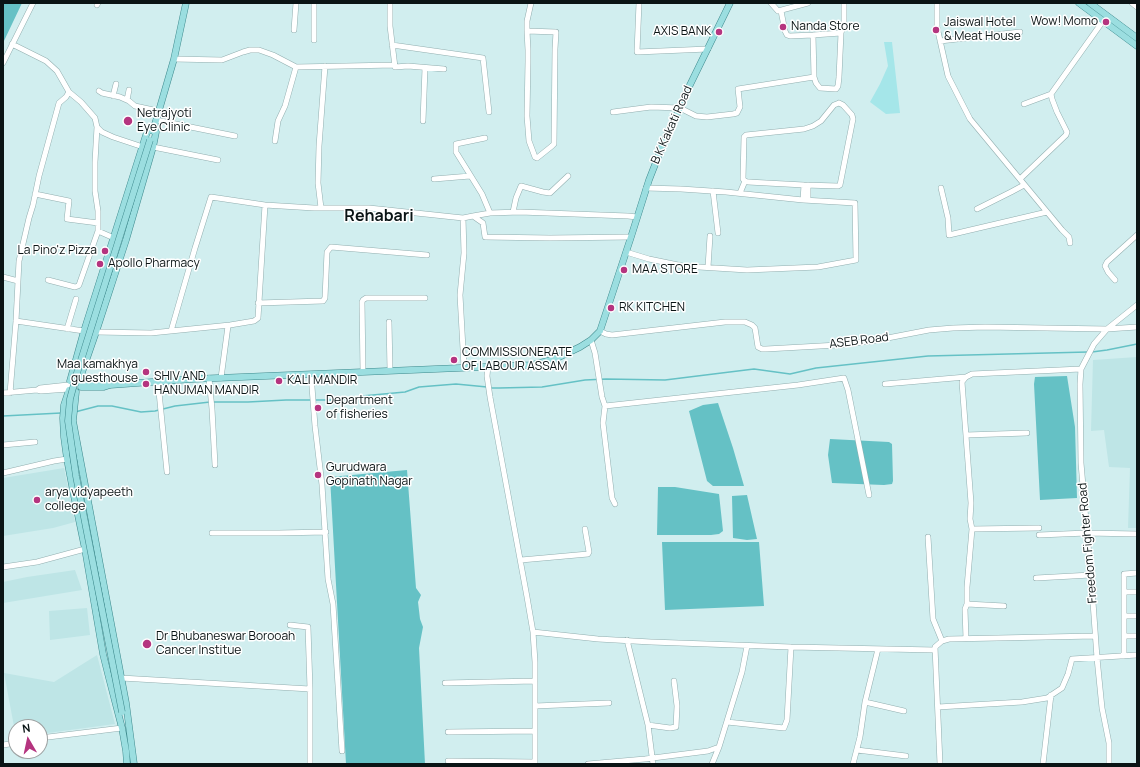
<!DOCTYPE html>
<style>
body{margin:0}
#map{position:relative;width:1140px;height:767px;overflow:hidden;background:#d1eeef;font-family:Manrope,sans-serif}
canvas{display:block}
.frame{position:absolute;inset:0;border:4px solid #0a1415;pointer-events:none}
.north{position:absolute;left:8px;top:719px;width:40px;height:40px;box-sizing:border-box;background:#fff;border:1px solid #9da1a1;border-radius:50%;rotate:351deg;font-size:11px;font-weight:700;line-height:16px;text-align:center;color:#0a1415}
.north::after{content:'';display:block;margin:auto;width:14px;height:18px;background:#b5347f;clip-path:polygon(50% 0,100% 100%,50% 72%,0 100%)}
</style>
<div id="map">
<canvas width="1140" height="767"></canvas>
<div class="frame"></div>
<div class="north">N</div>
</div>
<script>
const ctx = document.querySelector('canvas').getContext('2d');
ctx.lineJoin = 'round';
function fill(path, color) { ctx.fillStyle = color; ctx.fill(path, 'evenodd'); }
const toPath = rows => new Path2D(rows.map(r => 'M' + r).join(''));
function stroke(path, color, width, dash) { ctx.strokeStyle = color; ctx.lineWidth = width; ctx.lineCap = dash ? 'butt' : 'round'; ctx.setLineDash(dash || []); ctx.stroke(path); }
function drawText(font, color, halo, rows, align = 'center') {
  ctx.font = font + ' Manrope,sans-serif'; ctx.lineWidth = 3; ctx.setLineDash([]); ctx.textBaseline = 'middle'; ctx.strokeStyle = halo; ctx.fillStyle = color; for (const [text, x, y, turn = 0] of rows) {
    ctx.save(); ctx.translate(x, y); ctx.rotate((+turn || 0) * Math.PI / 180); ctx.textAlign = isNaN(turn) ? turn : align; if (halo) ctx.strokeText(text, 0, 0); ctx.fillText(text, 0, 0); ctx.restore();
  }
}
const built = toPath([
 [1137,357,1137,528,1128,528,1130,468,1109,467,1104,430,1091,431,1093,360],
 [64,468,75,522,53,528,3,536,3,478],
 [75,570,82,590,3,603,3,582,27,577],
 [87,608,90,635,50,640,49,611],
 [97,655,115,724,40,734,40,727,16,727,16,737,4,673,54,682]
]);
const green = toPath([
 [884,42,892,42,900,113,886,114,870,102,880,84,888,66]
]);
const water = toPath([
 [3,3,22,3,3,43],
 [1067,376,1075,427,1077,498,1040,500,1034,384,1035,377],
 [718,403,733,448,744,486,713,486,707,481,689,411,703,405],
 [830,439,889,442,892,444,893,481,892,484,884,485,832,483,828,455],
 [407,470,416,588,421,595,418,602,420,619,423,627,419,648,425,764,346,764,330,477],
 [658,487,675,487,719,494,723,531,719,534,711,535,657,535],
 [747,495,757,539,747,540,733,538,732,496],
 [662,542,759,542,764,606,665,610]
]);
const stream = toPath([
 [1092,352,1107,350,1137,344],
 [491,388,499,388,542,387,585,380,606,379,665,380,754,369,790,374,816,368,928,356,1088,352],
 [314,400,338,400,362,396,405,392,419,387,456,384,487,387],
 [75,412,98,406,112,406,141,412,155,411,175,406,210,402,248,402,286,400,311,400],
 [3,416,61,413]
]);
const minor = toPath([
 [314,3,314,40],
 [390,3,390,26,395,67,408,66,444,69],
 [639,3,637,52,708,49],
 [771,3,778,11,808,3],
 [937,3,937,27,948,76,970,119,1062,230,1069,237,1070,243],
 [1132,3,1137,7],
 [97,5,98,3],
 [294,30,296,3],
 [527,31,556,32,555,49,554,144,552,146,537,158,535,157,529,141,527,116,528,61,528,50,527,31,527,21,531,3],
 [813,35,841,33,844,23,844,3],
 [940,41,1020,32],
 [12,44,46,61,57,71,69,92],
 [392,45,483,58,489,112],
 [174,59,222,60,243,52,250,50,259,50,273,55,296,67,395,65],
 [3,63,33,3],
 [814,77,816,83,820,88,836,89,838,86,839,77,841,33],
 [99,91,102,93,120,97,129,101,135,106,158,111],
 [113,96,116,84],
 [127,100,129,90],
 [839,103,843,105,852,115,853,119,840,185,838,186,804,185,748,182,745,181,743,179,744,137,746,135,804,129,813,126,821,121,834,105,839,103],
 [1024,104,1051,94],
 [613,112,651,107,680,108,696,116,707,117,733,114,737,113,740,107,738,89,814,77,813,35,790,36,787,35,785,31,781,11],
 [156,120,235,136],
 [423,121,425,68],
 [97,127,95,162,95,191,98,211,98,231],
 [485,138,456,144,456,152,482,194,490,213],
 [275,141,278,121,285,106,296,67],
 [153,147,218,160],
 [434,179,470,176],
 [1020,179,1066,135,1067,132,1057,112,1052,99,1051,94,1103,21],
 [941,188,948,218,949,235,1047,212],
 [713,191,718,233],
 [740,193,745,181],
 [35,194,69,201,67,219,98,223],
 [803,200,804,185],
 [808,200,808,185],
 [321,208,318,183,319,146,325,66],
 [977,209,1011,192,1024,185],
 [513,212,516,198,521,186,543,192,550,193,568,176],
 [473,216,490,213,520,212,628,216,637,217],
 [463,218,464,253,460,295,464,367],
 [626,252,649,259,683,266,747,270,818,267,856,260,855,203,803,200,726,192,681,189,646,188],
 [708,267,710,236],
 [3,277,18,281],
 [48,280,75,287,78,286,79,285,98,231,114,238],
 [1115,280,1108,272,1105,266,1107,262,1137,235],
 [258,303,323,301,325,298,327,252,331,247,427,255],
 [16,321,84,331],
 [389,322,390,370],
 [67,329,76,299],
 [171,331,195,248,211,197,265,205],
 [600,331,606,334,612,335,725,322,745,322,752,325,755,328,758,347,762,349,766,349,838,345,872,341,929,330,953,328,985,327,1107,329,1137,327],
 [96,332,151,333,230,325,254,321,258,318,265,205,314,208,369,208,463,218,473,216,483,223,485,237,550,238,631,237],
 [591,340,595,353,602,397,605,406,798,385,844,378,848,390,869,495],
 [488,366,487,376,490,397,527,597,533,632,535,662,535,764],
 [363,371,362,302,363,300,366,298,425,298],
 [311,374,315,426,322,485,328,579,333,604,342,751],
 [209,378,212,409,215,465],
 [221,378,228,326],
 [158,382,167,472],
 [885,384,966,377],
 [37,390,41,391,69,389],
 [3,393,37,390,40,388,68,385],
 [10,393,16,321,19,261,29,218,33,205,39,176,59,103,66,97,69,92,81,102,95,118,97,127,102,132,113,137,143,147],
 [605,406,603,423,612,498,615,504],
 [966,435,1027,433],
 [3,445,35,442],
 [3,473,54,461,67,459],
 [1039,528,972,529,970,519,971,503,962,382,966,377,972,374,1081,369],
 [212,533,279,533,326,532],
 [1039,535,1087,533,1137,534],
 [928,537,933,619,942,641],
 [521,560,588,554,589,552,585,529],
 [3,567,37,562,85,549],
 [1036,578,1091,575],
 [1124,592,1137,592],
 [967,604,967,587,972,529],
 [1124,616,1137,616],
 [533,632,598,639,651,642,791,647,935,650],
 [1124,636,1137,636],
 [966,639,965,609,967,604,1004,606],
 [627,640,648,725,653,764],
 [1124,656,1124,574,1137,573],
 [121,678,310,689,308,627,290,625],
 [445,683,535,681],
 [310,689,310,764],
 [865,702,904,711],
 [535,706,609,703],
 [938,707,1022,702,1047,698,1062,688,1068,674,1072,659,1137,655],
 [727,722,784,728,787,720,791,647],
 [648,725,670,728,676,727,677,706,674,681],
 [448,732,534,731],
 [40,738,122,728],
 [3,745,16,743],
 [857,750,906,756],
 [448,761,534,762],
 [588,764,645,759,708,751,719,747,742,672,747,646],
 [712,764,719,747],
 [853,764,860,737,865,702,878,649],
 [940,764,935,647,942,641,949,639,1095,636],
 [1043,764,1051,695],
 [1109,764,1109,743,1102,708,1097,658,1093,602,1081,463,1080,384,1081,369,1094,344,1107,329,1137,305]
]);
const major = toPath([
 [1079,3,1137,46],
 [1090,3,1137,38],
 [153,131,174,59,186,3],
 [70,381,84,331,147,132,154,127],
 [79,381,96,332,126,240,153,147,156,132,154,127],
 [81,383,107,382,110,385],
 [81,387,104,387,110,385,193,379,532,365,555,359,580,347,591,340,600,331,631,237,649,180,667,134,680,108,687,91,730,3],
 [69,390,64,405,63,418,64,437,67,459,74,496,85,549,103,654,109,678,122,728,126,751,127,764],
 [76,392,73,421,126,703,134,764]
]);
const majorBridge = toPath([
 [122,712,76,476,68,421,70,399,77,373,150,140]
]);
const markers = [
 [1106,22,4,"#b5347f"],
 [783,27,4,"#b5347f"],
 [936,30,4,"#b5347f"],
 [719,32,4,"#b5347f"],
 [128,121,5,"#b5347f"],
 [105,251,4,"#b5347f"],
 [100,264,4,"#b5347f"],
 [624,270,4,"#b5347f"],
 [611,308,4,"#b5347f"],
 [454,360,4,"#b5347f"],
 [146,372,4,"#b5347f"],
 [279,381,4,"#b5347f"],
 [146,384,4,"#b5347f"],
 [318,408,4,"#b5347f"],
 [318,475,4,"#b5347f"],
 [37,500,4,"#b5347f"],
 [147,644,5,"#b5347f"]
];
const poiNames = [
 ["Wow! Momo",1098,22,"right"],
 ["Jaiswal Hotel",944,23],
 ["& Meat House",944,37],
 ["Nanda Store",791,27],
 ["AXIS BANK",711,32,"right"],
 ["Netrajyoti",137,114],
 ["Eye Clinic",137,128],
 ["La Pino'z Pizza",97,251,"right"],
 ["Apollo Pharmacy",108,264],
 ["MAA STORE",632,270],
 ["RK KITCHEN",619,308],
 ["COMMISSIONERATE",462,353],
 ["OF LABOUR ASSAM",462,367],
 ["Maa kamakhya",138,365,"right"],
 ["guesthouse",138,379,"right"],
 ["SHIV AND",154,377],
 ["HANUMAN MANDIR",154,391],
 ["KALI MANDIR",287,381],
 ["Department",326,401],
 ["of fisheries",326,415],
 ["Gurudwara",326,468],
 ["Gopinath Nagar",326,482],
 ["arya vidyapeeth",45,493],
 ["college",45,507],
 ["Dr Bhubaneswar Borooah",156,637],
 ["Cancer Institue",156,651]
];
const streetNames = [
 ["B K Kakati Road",672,125,-66],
 ["ASEB Road",859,341,-7],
 ["Freedom Fighter Road",1088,543,-95]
];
const districtNames = [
 ["Rehabari",379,217]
];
fill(built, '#bee5e6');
fill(green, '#a5e6e9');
fill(water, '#65c1c5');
stroke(stream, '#65c1c5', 1.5);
stroke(minor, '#92aeaf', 6);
stroke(major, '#3d898c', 7);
stroke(minor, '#fff', 5);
stroke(major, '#9bdee0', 6);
stroke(majorBridge, '#3d898c', 7, []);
stroke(majorBridge, '#9bdee0', 6);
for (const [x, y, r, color] of markers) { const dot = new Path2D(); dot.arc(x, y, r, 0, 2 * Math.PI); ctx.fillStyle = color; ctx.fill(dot); stroke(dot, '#fff', 1.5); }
drawText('12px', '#0a1415', '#fff', poiNames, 'left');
drawText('12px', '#0a1415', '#fff', streetNames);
drawText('bold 16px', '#0a1415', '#fff', districtNames);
</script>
